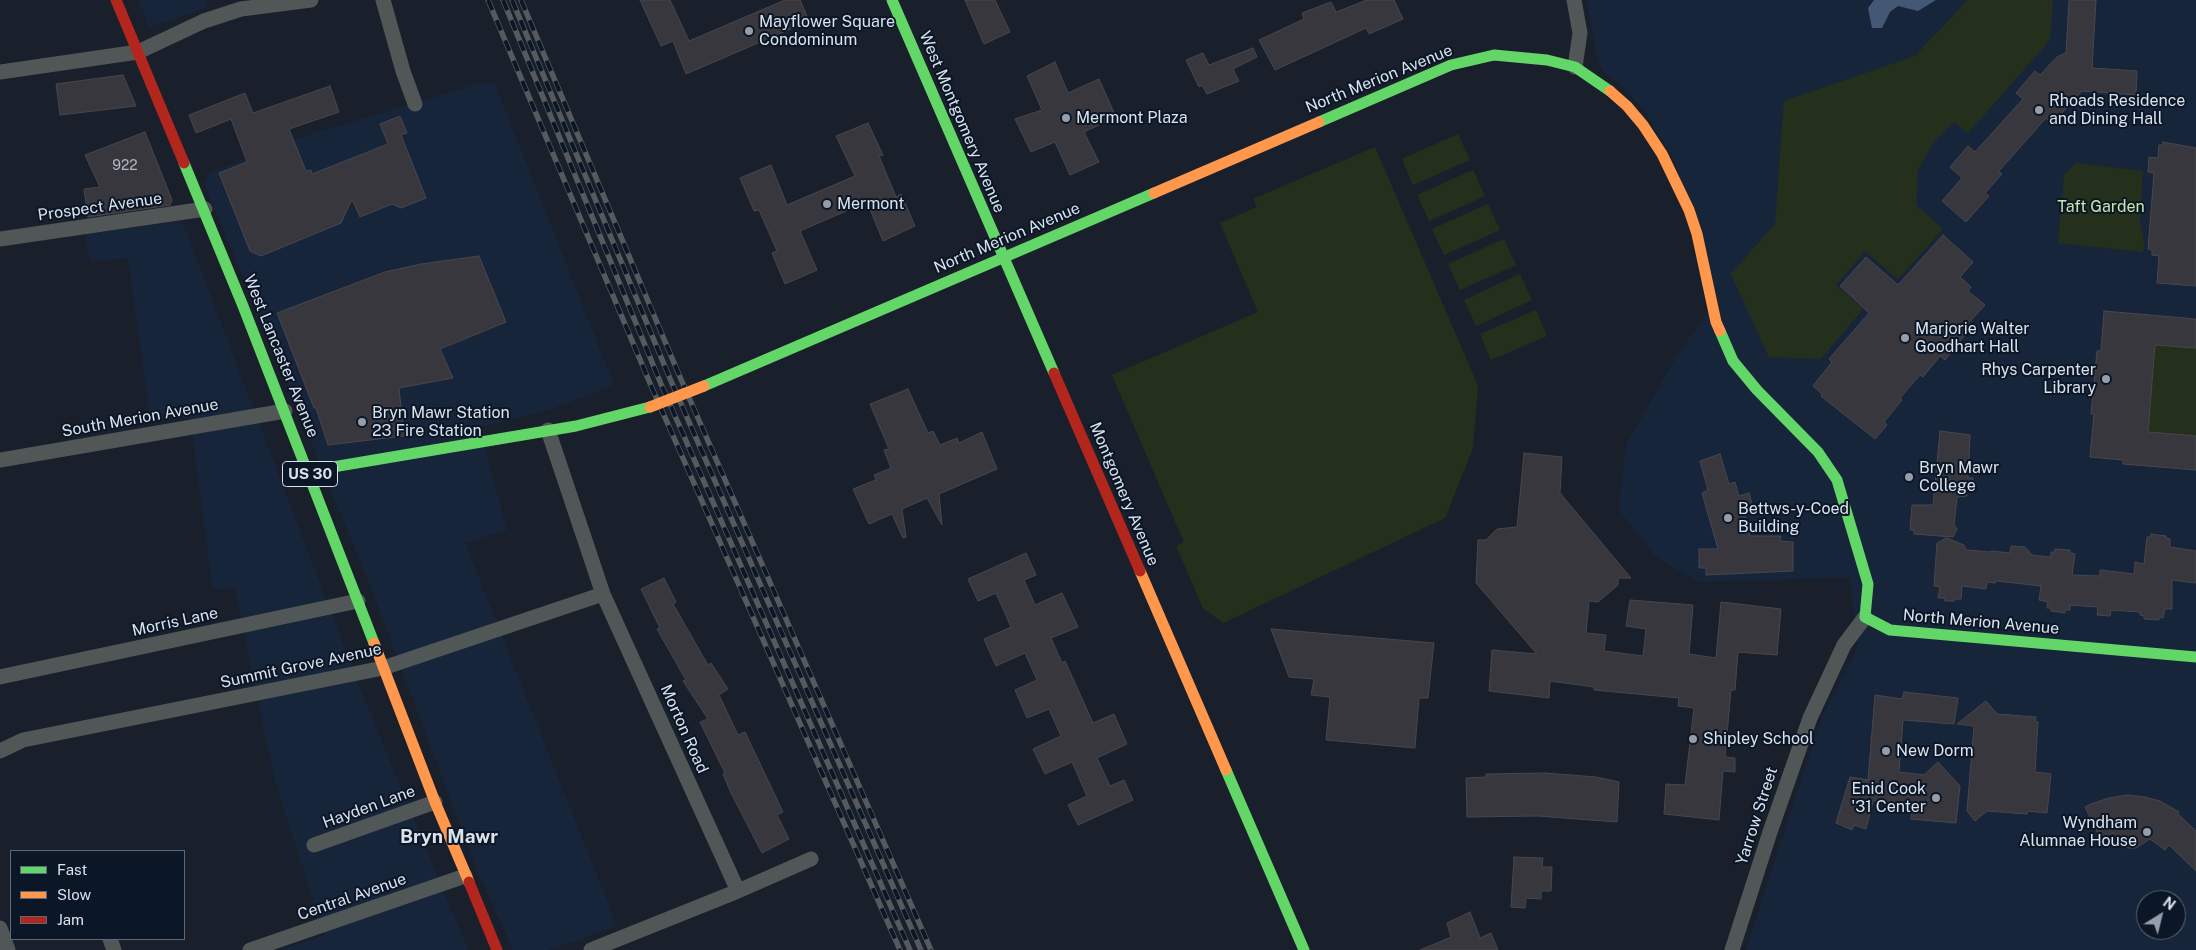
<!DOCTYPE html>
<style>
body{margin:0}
#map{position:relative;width:2196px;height:950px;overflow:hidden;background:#1a202b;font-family:"Public Sans",sans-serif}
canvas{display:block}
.legend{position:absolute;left:10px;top:850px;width:175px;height:90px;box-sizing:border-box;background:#0b1626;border:1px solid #5e6876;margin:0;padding:6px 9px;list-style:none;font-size:15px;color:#dae2ee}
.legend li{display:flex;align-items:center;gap:10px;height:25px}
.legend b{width:25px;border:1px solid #5e6876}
.north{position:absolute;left:2136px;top:890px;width:50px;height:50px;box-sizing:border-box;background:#0b1626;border:1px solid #5e6876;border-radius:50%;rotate:36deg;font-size:14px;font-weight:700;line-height:20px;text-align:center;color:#dae2ee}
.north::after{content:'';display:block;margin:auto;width:18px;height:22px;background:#979eaa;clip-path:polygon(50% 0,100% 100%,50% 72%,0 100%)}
</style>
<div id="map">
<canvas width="2196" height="950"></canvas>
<ul class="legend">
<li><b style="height:6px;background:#63d668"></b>Fast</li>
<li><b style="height:6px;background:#ff974d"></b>Slow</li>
<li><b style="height:6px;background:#b3261e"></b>Jam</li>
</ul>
<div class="north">N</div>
</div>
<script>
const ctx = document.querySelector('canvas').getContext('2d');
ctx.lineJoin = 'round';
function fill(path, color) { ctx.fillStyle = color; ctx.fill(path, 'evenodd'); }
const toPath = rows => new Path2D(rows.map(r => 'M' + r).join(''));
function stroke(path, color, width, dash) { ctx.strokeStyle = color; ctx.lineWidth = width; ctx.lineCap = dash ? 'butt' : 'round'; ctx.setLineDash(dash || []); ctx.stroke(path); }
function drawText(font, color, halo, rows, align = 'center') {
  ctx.font = font + ' "Public Sans",sans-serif'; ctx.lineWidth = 4; ctx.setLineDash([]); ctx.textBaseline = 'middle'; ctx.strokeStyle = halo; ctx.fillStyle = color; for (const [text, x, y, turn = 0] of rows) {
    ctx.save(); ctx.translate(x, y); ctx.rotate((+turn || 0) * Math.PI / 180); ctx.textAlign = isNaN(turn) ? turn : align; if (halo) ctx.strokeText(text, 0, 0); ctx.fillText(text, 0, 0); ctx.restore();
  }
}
const built = toPath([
 [139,0,206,0,208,7,149,27],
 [1587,0,2196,0,2196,950,1746,950,1822,717,1858,646,1850,577,1699,582,1656,557,1619,510,1626,445,1675,359,1717,297,1676,164,1645,111,1620,84,1605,73,1598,62],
 [2146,900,2176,900,2176,930,2146,930],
 [494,82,614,385,540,413,479,427,507,530,465,543,617,926,549,950,513,950,477,870,370,585,204,183,209,173,299,138,475,85],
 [182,221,359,686,468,950,282,950,325,935,274,778,235,588,213,590,190,416,151,422,128,258,90,261,85,234]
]);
const green = toPath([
 [1968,0,2053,0,2050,40,1968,133,1954,122,1933,143,1918,170,1916,205,1943,229,1898,279,1865,251,1836,285,1863,309,1821,359,1769,357,1731,274,1775,224,1784,101,1915,56],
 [1458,134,1470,160,1413,185,1402,159],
 [1375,147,1478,386,1473,448,1445,518,1223,623,1203,608,1176,546,1184,542,1112,375,1258,312,1220,223,1257,207,1253,199],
 [2076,163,2143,171,2140,220,2144,243,2143,252,2058,243,2064,175],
 [1473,170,1485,196,1429,221,1417,195],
 [1488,204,1500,230,1444,255,1432,229],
 [1504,239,1516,265,1460,290,1448,264],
 [1520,274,1532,300,1476,326,1464,300],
 [1536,310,1547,336,1491,360,1480,334],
 [2155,345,2196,348,2196,436,2148,432]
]);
const water = toPath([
 [1874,0,1936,0,1918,11,1898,6,1890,12,1882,28,1872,28,1868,8]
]);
const building = toPath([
 [640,0,670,0,689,41,785,0,800,0,809,21,686,74,673,41,661,46,640,0],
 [965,0,995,0,1010,32,984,44,965,0],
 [1367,0,1394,0,1403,19,1369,34,1366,28,1275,70,1259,40,1304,19,1302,13,1331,2,1336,12,1367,0],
 [2069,0,2096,0,2092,68,2137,71,2136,95,2082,91,2052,124,2046,118,1999,171,2002,174,1985,193,1989,196,1966,222,1942,201,1962,178,1950,167,1968,146,1975,152,2023,99,2016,93,2035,71,2040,75,2057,57,2066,53,2069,0],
 [1253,48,1257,57,1233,69,1239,81,1207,94,1202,85,1199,87,1186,60,1203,53,1209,65,1253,48],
 [1055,62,1068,93,1099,79,1116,117,1084,132,1099,162,1070,175,1055,142,1031,152,1015,119,1042,110,1027,76,1055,62],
 [123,75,136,106,60,115,56,84,123,75],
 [330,86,339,112,289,129,306,171,311,170,312,174,388,144,380,124,400,116,407,133,401,135,426,198,401,208,392,204,360,217,352,199,341,223,261,256,250,251,219,173,247,162,231,119,196,133,189,115,245,93,253,113,330,86],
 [868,123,883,155,879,156,896,197,901,194,915,226,883,241,867,202,800,231,817,270,785,284,772,253,777,251,759,210,754,211,740,178,771,165,787,205,855,176,836,136,868,123],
 [145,132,172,200,170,205,88,217,84,189,100,187,85,155,145,132],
 [2163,142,2196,148,2196,286,2157,283,2159,256,2152,255,2152,250,2148,249,2154,173,2148,172,2149,157,2158,158,2159,145,2163,145,2163,142],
 [1943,235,1973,262,1960,277,1971,287,1968,291,1985,305,1965,327,1969,330,1945,360,1940,356,1923,377,1920,375,1900,398,1902,400,1884,422,1887,425,1875,439,1821,396,1822,394,1813,386,1832,362,1829,359,1869,313,1840,286,1866,257,1898,285,1943,235],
 [479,256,506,322,440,349,453,378,399,388,404,436,328,445,316,408,314,408,277,313,385,272,421,264,479,256],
 [2104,311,2196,319,2196,348,2155,345,2148,432,2196,436,2196,470,2123,464,2123,460,2090,457,2094,414,2091,414,2097,351,2101,351,2104,311],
 [908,389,928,433,933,431,940,445,957,438,959,443,982,432,997,469,939,494,942,525,927,498,902,509,906,537,903,538,892,514,869,524,853,489,876,480,874,475,891,468,884,450,889,449,870,404,908,389],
 [1940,431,1970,435,1968,478,1973,478,1973,491,1966,491,1967,496,1957,497,1954,525,1957,529,1953,537,1914,534,1914,530,1910,530,1912,505,1933,505,1940,431],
 [1524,453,1562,457,1560,493,1631,578,1618,578,1618,585,1598,602,1589,601,1586,633,1606,635,1604,651,1643,656,1646,629,1626,626,1630,600,1693,605,1689,654,1716,658,1721,602,1781,609,1777,655,1738,652,1735,690,1731,690,1725,757,1735,758,1735,772,1723,771,1719,820,1664,814,1666,784,1685,785,1694,708,1678,706,1679,698,1594,690,1594,687,1550,681,1549,698,1489,691,1492,650,1537,654,1476,583,1478,540,1486,540,1497,529,1517,527,1524,453],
 [1720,454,1729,484,1735,482,1739,496,1749,493,1753,508,1744,511,1750,536,1781,536,1780,541,1793,542,1793,571,1706,575,1706,568,1699,568,1699,549,1718,549,1702,493,1708,490,1700,461,1720,454],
 [2151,534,2166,536,2166,538,2170,539,2170,547,2196,551,2196,583,2172,580,2172,609,2165,609,2163,618,2159,617,2159,620,2144,619,2144,616,2140,615,2140,612,2111,610,2110,616,2097,615,2098,607,2070,605,2070,610,2065,610,2065,613,2051,611,2051,608,2047,608,2048,602,2039,600,2041,586,1997,581,1995,583,1987,582,1986,589,1962,586,1961,599,1955,599,1954,601,1945,601,1944,598,1938,598,1940,587,1934,586,1937,543,1946,538,1964,545,1966,550,1990,552,1992,551,2010,553,2011,546,2025,547,2032,555,2051,557,2051,552,2055,552,2055,549,2070,550,2070,553,2075,554,2072,575,2100,576,2100,570,2134,574,2135,562,2144,564,2147,537,2151,537,2151,534],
 [1026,553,1036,575,1024,580,1035,605,1062,593,1078,627,1051,638,1062,663,1065,661,1093,723,1114,714,1127,744,1097,758,1110,786,1124,780,1133,800,1078,825,1068,805,1087,796,1072,762,1045,774,1033,749,1061,736,1049,709,1027,718,1015,690,1037,680,1025,653,996,666,984,639,1011,627,996,593,978,601,968,579,1026,553],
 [664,578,676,602,673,604,708,665,711,663,728,689,719,695,738,735,745,732,783,812,777,815,789,839,762,853,731,793,723,774,725,773,700,722,708,719,683,681,686,680,657,629,660,628,641,589,664,578],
 [1271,629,1434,643,1428,698,1419,698,1415,748,1326,740,1330,697,1311,695,1314,679,1289,677,1271,629],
 [1904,692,1958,698,1954,724,1903,720,1899,772,1924,775,1938,762,1960,786,1956,823,1911,819,1912,803,1873,801,1866,829,1854,825,1852,830,1836,823,1850,777,1868,780,1875,695,1902,699,1904,692],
 [1986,701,1997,714,2036,717,2035,722,2038,722,2035,772,2051,774,2047,813,2028,811,2027,814,1987,811,1975,821,1967,811,1974,726,1957,724,1986,701],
 [1545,773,1596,777,1619,782,1617,822,1538,816,1467,817,1466,778,1486,777,1486,774,1545,773],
 [2128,795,2145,797,2160,801,2179,812,2178,814,2196,831,2196,871,2169,845,2165,850,2150,839,2136,848,2128,848,2119,844,2114,833,2100,838,2085,807,2091,804,2109,798,2128,795],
 [1514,857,1543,858,1542,867,1552,867,1551,891,1541,891,1541,899,1526,898,1525,908,1511,907,1514,857],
 [1470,912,1480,938,1491,933,1498,950,1420,950,1451,937,1447,923,1470,912]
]);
const street = toPath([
 [383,0,403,71,415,104],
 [1574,0,1580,33,1575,67],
 [0,72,138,52,204,21,241,9,311,0],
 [0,239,205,209],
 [548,430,603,594,738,891],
 [0,460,285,411],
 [0,677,358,601],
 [0,751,23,740,383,668,603,594],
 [314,845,435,802],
 [0,928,8,950],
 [110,939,114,950],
 [250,950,465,876],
 [591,950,738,891,811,859],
 [1732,950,1770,832,1810,718,1844,645,1865,617]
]);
const fast = toPath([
 [892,0,1054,373],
 [1319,122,1451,65,1494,55,1547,60,1575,67,1610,91],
 [184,163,243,306,374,643],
 [1720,331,1733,361,1757,390,1818,452,1837,480,1868,584,1865,617,1890,630,2196,657],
 [704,386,1154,193],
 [309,471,576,426,650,407],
 [1226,770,1304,950]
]);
const slow = toPath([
 [1610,91,1627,106,1643,125,1662,154,1689,210,1697,234,1716,322,1720,331],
 [1154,193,1319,122],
 [1140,571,1226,770],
 [374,643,435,802,469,882]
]);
const jam = toPath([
 [116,0,184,163],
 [1054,373,1140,571],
 [469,882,497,950]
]);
const rail = toPath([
 [488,0,652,388,900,950],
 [503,0,661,384,910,950],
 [512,0,671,381,921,950],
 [521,0,680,377,931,950]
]);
const slowBridge = toPath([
 [650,407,704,386]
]);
const markers = [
 [749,31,5,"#979eaa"],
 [2039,110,5,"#979eaa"],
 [1066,118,5,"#979eaa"],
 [827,204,5,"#979eaa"],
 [1905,338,5,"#979eaa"],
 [2106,379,5,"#979eaa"],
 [362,422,5,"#979eaa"],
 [1909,477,5,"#979eaa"],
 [1728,518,5,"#979eaa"],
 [1693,739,5,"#979eaa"],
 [1886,751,5,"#979eaa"],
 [1936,798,5,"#979eaa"],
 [2147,832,5,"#979eaa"]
];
const numberNames = [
 ["922",125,166]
];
const shields = [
 [310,474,55]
];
const shieldNames = [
 ["US 30",310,474]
];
const poiNames = [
 ["Mayflower Square",759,22],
 ["Condominum",759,40],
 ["Rhoads Residence",2049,101],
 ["and Dining Hall",2049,119],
 ["Mermont Plaza",1076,118],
 ["Mermont",837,204],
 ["Marjorie Walter",1915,329],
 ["Goodhart Hall",1915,347],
 ["Rhys Carpenter",2096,370,"right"],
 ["Library",2096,388,"right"],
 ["Bryn Mawr Station",372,413],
 ["23 Fire Station",372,431],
 ["Bryn Mawr",1919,468],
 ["College",1919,486],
 ["Bettws-y-Coed",1738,509],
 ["Building",1738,527],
 ["Shipley School",1703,739],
 ["New Dorm",1896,751],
 ["Enid Cook",1926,789,"right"],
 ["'31 Center",1926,807,"right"],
 ["Wyndham",2137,823,"right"],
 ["Alumnae House",2137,841,"right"]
];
const streetNames = [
 ["North Merion Avenue",1379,79,-22],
 ["West Montgomery Avenue",962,122,67],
 ["Prospect Avenue",100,207,-8],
 ["North Merion Avenue",1007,238,-23],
 ["West Lancaster Avenue",281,356,68],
 ["South Merion Avenue",140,418,-10],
 ["Montgomery Avenue",1124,494,67],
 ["Morris Lane",175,622,-12],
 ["North Merion Avenue",1981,622,5],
 ["Summit Grove Avenue",301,666,-12],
 ["Morton Road",684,729,66],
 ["Hayden Lane",369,807,-20],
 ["Yarrow Street",1757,816,-72],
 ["Central Avenue",352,897,-19]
];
const parkNames = [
 ["Taft Garden",2101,207]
];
const quarterNames = [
 ["Bryn Mawr",449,837]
];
fill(built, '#17253a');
fill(green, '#25301c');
fill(water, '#445774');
fill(building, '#38373e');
stroke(building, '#48464d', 1);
stroke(street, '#515756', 15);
stroke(fast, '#63d668', 11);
stroke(slow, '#ff974d', 11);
stroke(jam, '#b3261e', 11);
stroke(rail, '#555a5e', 5.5);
stroke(rail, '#0b1626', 4, [11]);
stroke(slowBridge, '#ff974d', 11);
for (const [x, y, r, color] of markers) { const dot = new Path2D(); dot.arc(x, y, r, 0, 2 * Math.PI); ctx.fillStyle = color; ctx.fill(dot); stroke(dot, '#0b1626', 2); }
drawText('14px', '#b2b7c2', null, numberNames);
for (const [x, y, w] of shields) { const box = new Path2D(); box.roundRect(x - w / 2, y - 12.5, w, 25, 4); ctx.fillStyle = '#0b1626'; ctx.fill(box); stroke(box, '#dae2ee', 1); }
drawText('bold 15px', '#dae2ee', null, shieldNames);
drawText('16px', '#dae2ee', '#0b1626', poiNames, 'left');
drawText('16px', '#dae2ee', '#0b1626', streetNames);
drawText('16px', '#cae7a9', '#0b1626', parkNames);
drawText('bold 19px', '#dae2ee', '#0b1626', quarterNames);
</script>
